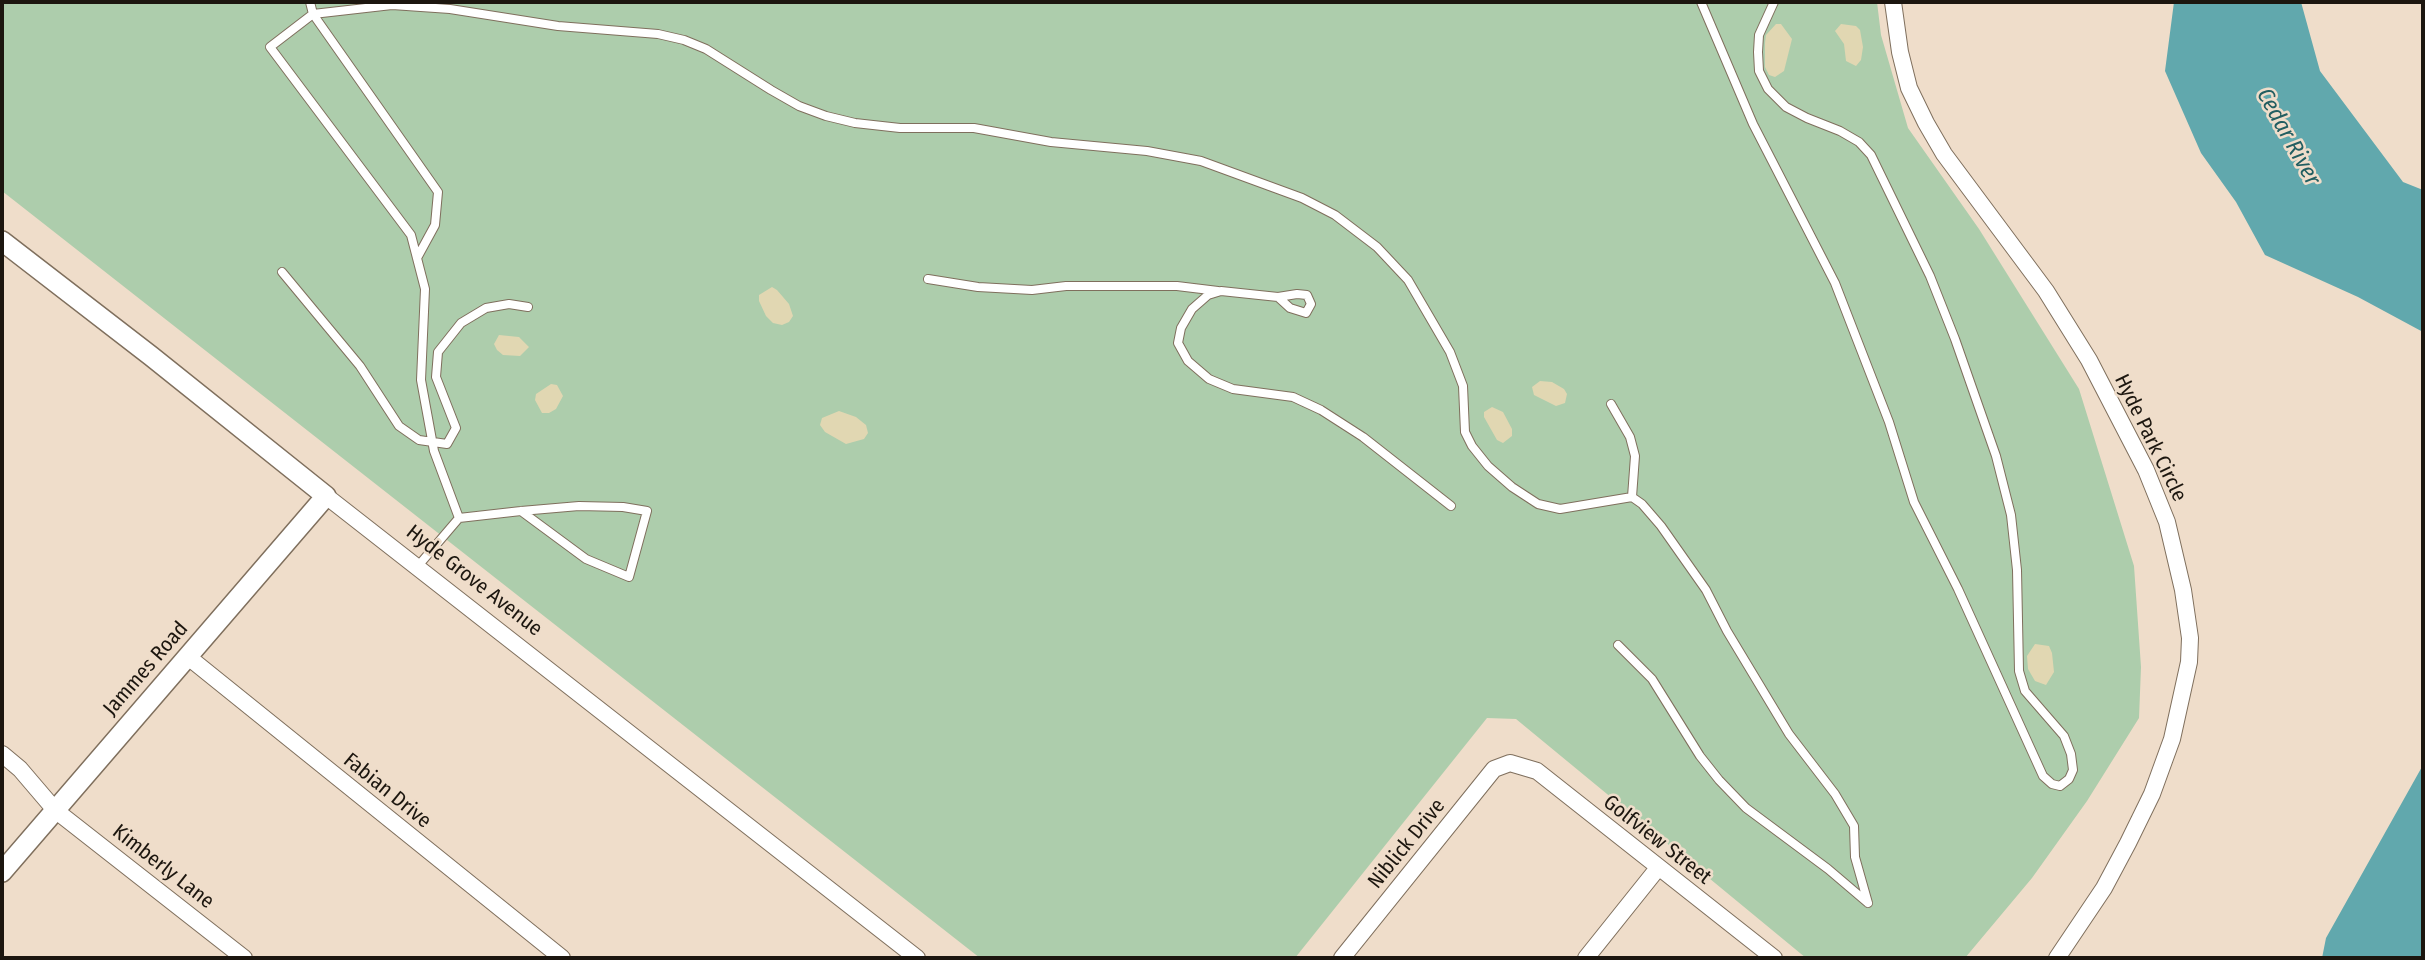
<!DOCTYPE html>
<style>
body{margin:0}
#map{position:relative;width:2425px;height:960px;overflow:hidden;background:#efddca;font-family:"Fira Sans Condensed",sans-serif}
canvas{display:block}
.frame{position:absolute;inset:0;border:4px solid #1c160f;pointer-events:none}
</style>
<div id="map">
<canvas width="2425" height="960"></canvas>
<div class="frame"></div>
</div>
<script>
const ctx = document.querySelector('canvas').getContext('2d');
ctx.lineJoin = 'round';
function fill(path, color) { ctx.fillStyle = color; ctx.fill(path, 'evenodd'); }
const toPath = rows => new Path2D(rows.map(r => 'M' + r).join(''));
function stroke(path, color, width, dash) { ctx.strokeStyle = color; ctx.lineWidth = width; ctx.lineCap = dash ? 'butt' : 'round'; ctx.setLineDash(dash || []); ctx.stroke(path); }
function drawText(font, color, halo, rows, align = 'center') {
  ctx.font = font + ' "Fira Sans Condensed",sans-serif'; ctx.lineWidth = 5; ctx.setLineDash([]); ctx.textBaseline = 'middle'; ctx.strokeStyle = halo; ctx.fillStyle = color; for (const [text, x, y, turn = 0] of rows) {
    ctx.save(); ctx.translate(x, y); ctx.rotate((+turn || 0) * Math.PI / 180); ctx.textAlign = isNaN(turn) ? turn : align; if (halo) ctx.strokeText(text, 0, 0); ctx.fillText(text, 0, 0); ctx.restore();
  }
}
const green = toPath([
 [2,2,1877,2,1881,35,1908,128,1979,229,2079,389,2134,566,2141,667,2139,718,2087,801,2032,878,1965,958,1806,958,1516,719,1487,718,1295,958,980,958,2,191]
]);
const sand = toPath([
 [1776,24,1781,24,1792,39,1784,71,1775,77,1769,75,1765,67,1765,43,1766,35],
 [1841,24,1856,26,1860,30,1863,47,1861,60,1856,66,1846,61,1844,44,1835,31],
 [772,287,777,290,789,304,793,316,789,322,782,325,773,323,766,316,759,301,759,295],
 [499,335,519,337,529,347,520,356,503,355,497,350,494,344],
 [1540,381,1552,382,1564,389,1567,394,1565,403,1556,406,1534,395,1532,387],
 [551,384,557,385,563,396,556,409,549,413,542,413,535,400,536,394],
 [1492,407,1503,412,1512,429,1512,436,1503,443,1497,440,1484,417,1484,412],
 [839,411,856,417,866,425,868,433,864,439,846,444,825,432,820,425,822,418],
 [2035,644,2049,646,2052,653,2054,672,2046,685,2035,681,2028,669,2027,656]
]);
const water = toPath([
 [2174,2,2301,2,2320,71,2403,182,2423,190,2423,332,2358,297,2265,255,2236,202,2201,153,2165,71],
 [2423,765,2423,958,2322,958,2326,938]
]);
const service = toPath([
 [310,2,313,14,270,47,411,235,425,289,421,380,434,451,459,518,418,566],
 [1701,2,1753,124,1835,283,1889,422,1914,502,1958,589,2043,776,2052,784,2060,786,2069,779,2073,770,2071,754,2064,736,2025,691,2019,671,2017,570,2011,515,1996,456,1955,339,1930,276,1871,155,1859,142,1840,131,1807,118,1786,107,1768,89,1759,71,1758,52,1759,35,1774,2],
 [417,258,435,225,438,192,313,14,392,5,450,9,558,26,658,34,684,40,706,49,771,90,799,106,826,116,855,123,900,128,974,128,1051,142,1147,151,1201,161,1302,198,1335,215,1377,247,1408,280,1450,352,1463,386,1465,432,1472,446,1488,466,1512,487,1538,504,1560,509,1632,497,1635,456,1630,437,1611,404],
 [282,272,360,366,399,426,419,440,447,444,456,428,436,377,438,352,461,323,486,308,509,304,528,307],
 [928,279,978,287,1032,290,1066,286,1177,286,1218,291],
 [1278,297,1297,294,1307,295,1311,304,1306,313,1290,308,1278,297,1221,291,1208,295,1192,309,1181,328,1178,343,1188,361,1209,379,1233,389,1293,397,1321,410,1363,437,1451,506],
 [1632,497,1642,504,1661,526,1706,590,1727,631,1789,734,1835,794,1854,826,1855,857,1868,903],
 [459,518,521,511,579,506,623,507,647,511,629,577,586,559,521,511],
 [1618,645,1652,679,1700,756,1719,780,1746,808,1828,869,1868,903]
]);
const minor = toPath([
 [1893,2,1900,52,1909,88,1926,123,1944,154,2046,291,2089,360,2146,470,2167,522,2183,590,2190,638,2189,662,2172,739,2152,794,2128,843,2104,888,2057,958],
 [326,496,917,958],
 [187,656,562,958],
 [2,754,20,769,55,810,244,958],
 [1342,958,1494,769,1510,763,1537,771,1774,958],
 [1586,958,1658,868]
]);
const tertiary = toPath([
 [2,241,151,356,326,496,2,872]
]);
const streetNames = [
 ["Hyde Park Circle",2150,438,64],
 ["Hyde Grove Avenue",474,581,38],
 ["Jammes Road",146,669,-49],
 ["Fabian Drive",387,791,39],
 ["Golfview Street",1657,840,38],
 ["Niblick Drive",1407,844,-51],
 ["Kimberly Lane",163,867,38]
];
const waterNames = [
 ["Cedar River",2288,137,61]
];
fill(green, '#adcdac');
fill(sand, '#e1d7b2');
fill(water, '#61a8ad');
stroke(service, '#7f6f5d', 10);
stroke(minor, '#7f6f5d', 18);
stroke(tertiary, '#7f6f5d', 22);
stroke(service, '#fff', 8);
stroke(minor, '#fff', 16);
stroke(tertiary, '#fff', 19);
drawText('21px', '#1c160f', '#efddca', streetNames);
drawText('italic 23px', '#225e61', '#efddca', waterNames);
</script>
